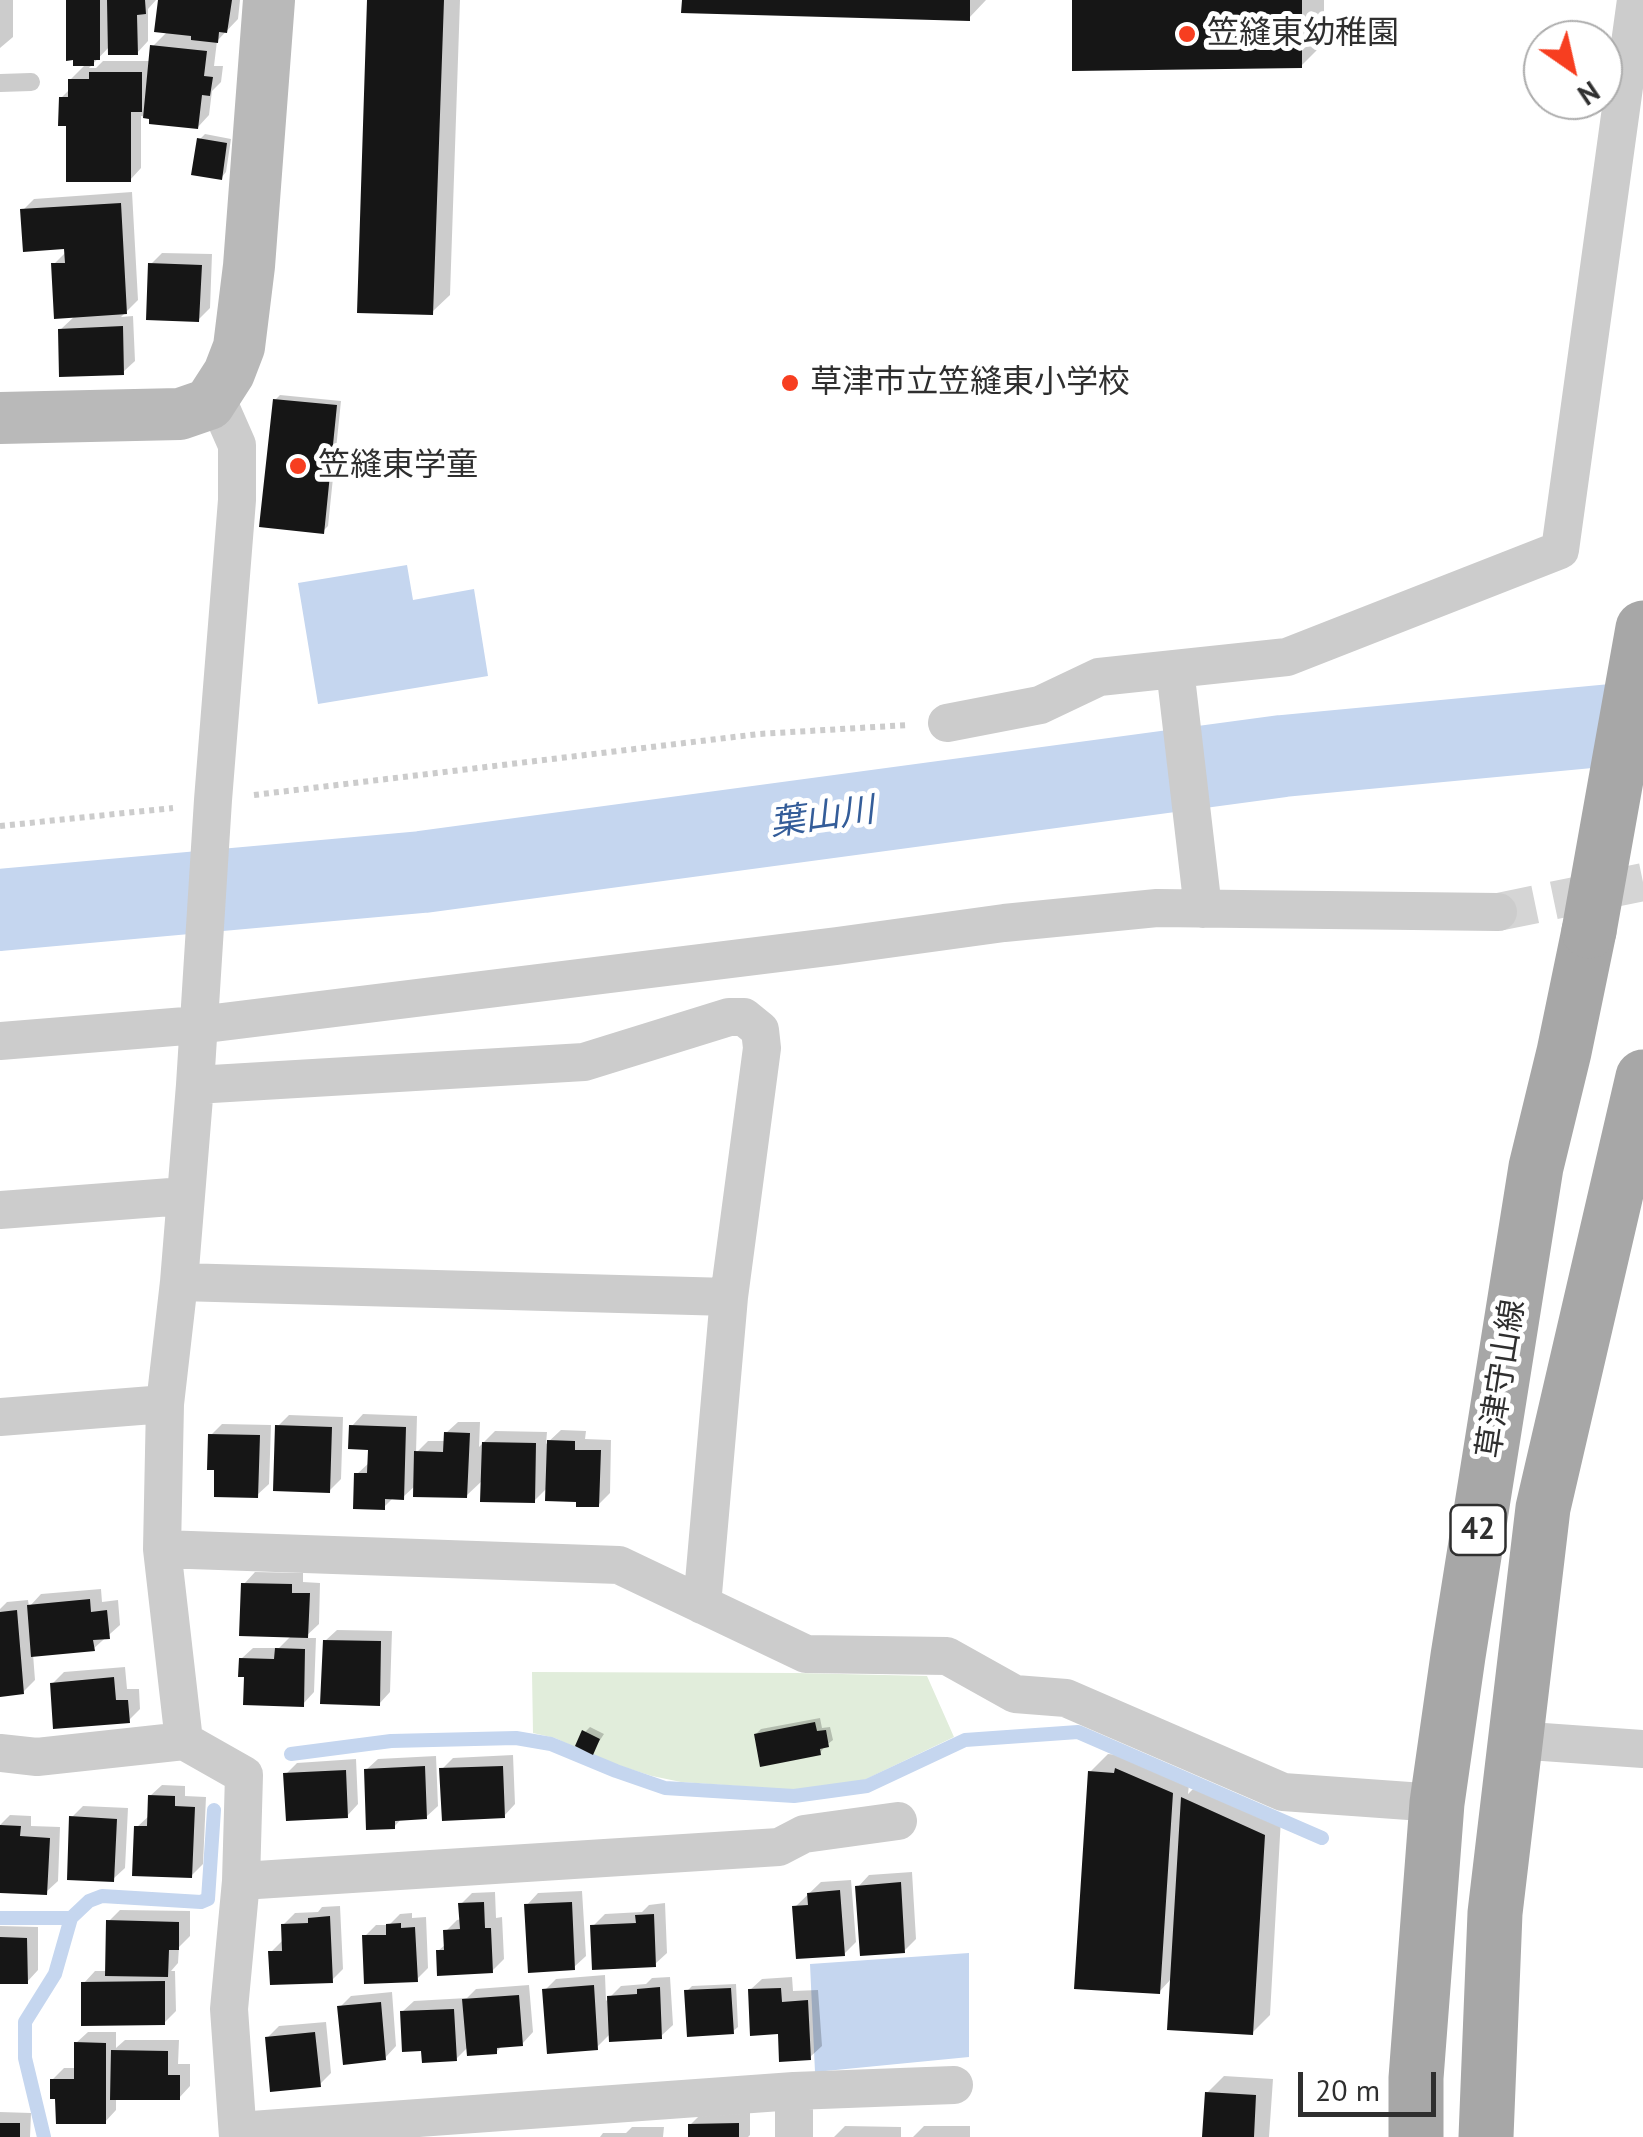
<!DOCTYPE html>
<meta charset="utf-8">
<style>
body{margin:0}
#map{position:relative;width:1643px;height:2137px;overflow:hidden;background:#fff;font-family:"PT Sans",sans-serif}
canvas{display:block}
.north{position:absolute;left:1523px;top:20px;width:100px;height:100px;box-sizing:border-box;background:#fff;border:2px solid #acacac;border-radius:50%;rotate:146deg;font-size:28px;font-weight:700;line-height:40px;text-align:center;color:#2f2f2f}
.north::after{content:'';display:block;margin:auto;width:35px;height:45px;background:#f73e20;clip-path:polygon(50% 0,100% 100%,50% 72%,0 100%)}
.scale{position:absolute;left:1298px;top:2072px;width:138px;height:45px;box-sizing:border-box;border:5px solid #2f2f2f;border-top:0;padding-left:12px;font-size:30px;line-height:35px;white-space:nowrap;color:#2f2f2f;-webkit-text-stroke:8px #fff;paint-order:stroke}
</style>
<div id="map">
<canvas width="1643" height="2137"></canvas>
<div class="north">N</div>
<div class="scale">20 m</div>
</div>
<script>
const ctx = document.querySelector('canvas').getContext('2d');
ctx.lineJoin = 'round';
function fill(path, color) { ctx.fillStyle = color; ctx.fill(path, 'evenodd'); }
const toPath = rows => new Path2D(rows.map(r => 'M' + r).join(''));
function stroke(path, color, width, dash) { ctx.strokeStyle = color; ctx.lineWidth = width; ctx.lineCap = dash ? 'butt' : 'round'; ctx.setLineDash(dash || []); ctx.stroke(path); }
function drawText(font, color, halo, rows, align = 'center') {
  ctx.font = font + ' "PT Sans","Noto Sans JP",sans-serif'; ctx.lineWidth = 10; ctx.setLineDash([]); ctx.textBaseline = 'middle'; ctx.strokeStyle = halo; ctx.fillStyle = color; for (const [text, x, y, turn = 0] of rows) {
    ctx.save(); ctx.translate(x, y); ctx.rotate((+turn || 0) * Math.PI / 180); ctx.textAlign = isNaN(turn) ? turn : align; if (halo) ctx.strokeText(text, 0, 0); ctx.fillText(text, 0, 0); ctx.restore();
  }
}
const green = toPath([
 [532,1672,797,1673,927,1676,954,1737,862,1781,796,1790,681,1782,652,1776,605,1761,555,1738,533,1733]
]);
const water = toPath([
 [407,565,413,600,474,589,488,676,318,704,298,583],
 [969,1953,969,2057,815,2072,810,1964]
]);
const shadow = toPath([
 [0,0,13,0,13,37,0,48],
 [68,0,156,0,148,9,148,41,137,53,110,46,89,68,96,68,103,61,151,61,153,46,168,31,160,0,240,0,238,19,217,41,214,66,223,66,221,82,212,91,209,115,198,127,141,116,141,168,130,180,68,124,61,98,70,89,70,80,86,64],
 [370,0,460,0,450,295,432,312],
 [684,0,986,0,969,18],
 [1074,0,1324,0,1324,43,1301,66],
 [205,134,231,139,226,172,221,178,199,140],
 [132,192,138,300,121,317,133,316,135,361,123,372,60,330,76,315,54,264,65,253,66,247,23,210,34,199],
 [162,253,212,254,210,308,198,320,151,264],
 [280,395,341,401,328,526,323,531,275,400],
 [363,1414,417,1416,416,1453,428,1441,446,1441,446,1433,458,1422,480,1422,479,1447,495,1431,547,1432,546,1444,561,1430,586,1431,585,1439,611,1440,610,1493,598,1505,548,1487,534,1501,483,1480,466,1496,416,1485,403,1497,394,1497,384,1507,357,1474,370,1462,370,1447,352,1426],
 [289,1415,343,1417,341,1479,329,1491,278,1426],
 [222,1424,271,1425,269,1484,257,1495,211,1435],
 [255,1572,303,1573,303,1582,320,1583,319,1624,304,1638,316,1638,314,1692,303,1704,246,1674,241,1659,253,1648,279,1648,292,1635,244,1584],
 [101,1589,102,1602,118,1600,120,1625,93,1649,33,1654,35,1680,23,1692,0,1694,0,1609,7,1602,28,1600,29,1607,41,1594],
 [337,1630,392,1631,390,1692,379,1704,325,1641],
 [125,1667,127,1689,139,1689,140,1709,129,1720,52,1684,64,1672],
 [820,1718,822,1728,830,1727,833,1740,825,1746,820,1753,756,1734,761,1729],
 [590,1727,604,1734,592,1752,585,1732],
 [1135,1752,1190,1775,1188,1794,1200,1782,1281,1818,1270,2015,1252,2033,1172,1978,1159,1992,1090,1772,1108,1754,1130,1756],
 [513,1755,515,1804,504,1816,442,1769,453,1758],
 [436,1756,438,1806,426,1817,402,1818,394,1827,366,1770,378,1759],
 [356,1759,358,1804,347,1816,286,1774,297,1763],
 [162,1785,185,1786,185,1796,206,1797,203,1864,191,1876,137,1827,150,1815,150,1796],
 [83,1806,128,1808,125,1868,113,1879,72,1817],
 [10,1815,31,1816,31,1826,60,1827,58,1881,46,1892,0,1891,0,1825],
 [912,1872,916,1939,904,1951,858,1887,869,1875],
 [851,1880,856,1942,844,1954,795,1907,821,1882],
 [582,1891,586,1956,574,1967,527,1905,538,1893],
 [495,1892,496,1918,502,1917,504,1959,492,1971,438,1951,446,1944,446,1931,457,1920,462,1919,461,1904,472,1893],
 [665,1903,667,1953,655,1964,593,1926,605,1914,642,1912,649,1905],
 [340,1906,343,1969,332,1980,271,1952,282,1941,283,1925,295,1913,318,1912,322,1907],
 [120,1910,190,1911,190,1936,179,1947,178,1963,171,1971,175,1971,176,2011,164,2023,84,1983,95,1971,107,1971,109,1921],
 [412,1913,412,1918,426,1917,428,1968,416,1980,365,1936,376,1925,389,1925,400,1914],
 [0,1926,38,1927,38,1970,27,1982,0,1981],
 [605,1975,606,2001,621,1986,646,1984,652,1978,670,1977,673,2025,661,2036,611,2033,597,2047,545,1990,556,1979],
 [792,1977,793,1991,818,1990,822,2046,810,2057,780,2031,750,1990,762,1979],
 [736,1984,738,2027,732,2032,687,1991,692,1986],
 [529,1985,533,2032,522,2044,503,2045,496,2052,469,2046,456,2059,423,2048,402,2012,414,2001,467,1998,476,1989],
 [392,1992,396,2046,385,2058,340,2007,351,1996],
 [326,2022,331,2073,320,2084,268,2037,279,2026],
 [88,2032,116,2032,116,2048,125,2040,179,2040,178,2064,190,2064,190,2086,179,2098,116,2097,116,2110,105,2122,58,2096,52,2080,64,2068,77,2068,76,2043],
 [1224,2076,1273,2079,1269,2137,1204,2137,1207,2093],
 [0,2112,31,2113,30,2137,0,2137],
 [750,2112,750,2135,748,2137,690,2137,690,2125,702,2113],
 [845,2126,901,2127,901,2137,834,2137],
 [924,2126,970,2126,970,2137,913,2137],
 [632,2127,664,2127,663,2137,600,2137,603,2133,626,2133]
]);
const stream = toPath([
 [291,1754,391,1741,516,1738,551,1744,616,1771,665,1788,794,1796,867,1786,965,1740,1078,1732,1322,1838],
 [0,1918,71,1918],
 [44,2137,25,2058,25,2022,55,1974,71,1918,89,1901,102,1896,201,1902,208,1899,214,1810]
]);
const river = toPath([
 [0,910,422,872,1283,756,1643,722]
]);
const building = toPath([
 [66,0,100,0,100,60,94,60,94,66,73,66,73,60,66,61],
 [107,0,145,0,146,14,137,15,138,55,108,55],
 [158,0,232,0,227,33,219,32,218,43,191,40,191,36,154,32],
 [367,0,444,0,433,315,357,313],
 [682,0,970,0,970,21,681,13],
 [1072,0,1302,0,1302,68,1072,71],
 [150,45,207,51,204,76,213,77,210,96,202,95,198,129,149,124,149,119,143,118],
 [89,72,142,72,142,112,131,112,131,182,66,182,66,126,58,126,59,97,68,97,68,79,89,79],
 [197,138,227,143,222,180,191,175],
 [121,203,127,314,54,319,51,263,65,263,64,249,23,252,20,209],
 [148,263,202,265,199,322,146,320],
 [123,326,124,375,59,377,58,329],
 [273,399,337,405,324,534,259,527],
 [275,1425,332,1427,330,1493,273,1491],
 [349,1425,406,1427,404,1500,385,1499,385,1510,353,1509,354,1473,367,1473,368,1450,348,1449],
 [444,1432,470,1433,467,1498,413,1497,414,1451,443,1452],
 [208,1434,260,1435,258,1498,214,1497,214,1470,207,1470],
 [547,1440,575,1441,575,1450,601,1450,599,1507,576,1507,576,1502,545,1501],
 [482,1442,536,1443,535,1503,480,1502],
 [241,1583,292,1584,292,1593,310,1593,308,1638,239,1636],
 [90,1599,91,1612,107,1610,110,1639,93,1640,95,1651,31,1657,27,1605],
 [17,1610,24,1694,0,1697,0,1612],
 [323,1640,381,1641,380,1706,320,1704],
 [275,1648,305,1649,304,1707,243,1705,244,1677,238,1677,239,1658,274,1659],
 [114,1677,116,1700,128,1700,130,1723,53,1729,50,1683],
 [815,1722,817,1731,826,1730,829,1747,820,1749,821,1755,760,1767,754,1734],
 [582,1730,600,1739,593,1755,575,1746],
 [425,1766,427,1819,395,1821,395,1829,366,1830,364,1769],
 [503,1766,505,1818,442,1821,439,1768],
 [1115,1768,1173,1793,1160,1994,1074,1989,1088,1771,1114,1773],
 [346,1770,348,1818,286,1821,283,1773],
 [148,1795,175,1796,175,1806,195,1807,192,1878,132,1876,134,1826,147,1826],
 [1181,1797,1265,1835,1253,2035,1167,2030],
 [69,1816,117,1819,114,1882,67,1880],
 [0,1825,21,1826,20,1836,50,1838,47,1895,0,1893],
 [901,1882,905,1953,860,1956,855,1886],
 [840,1890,845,1956,796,1959,792,1906,808,1905,807,1893],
 [484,1902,485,1928,491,1928,493,1973,437,1976,436,1950,444,1950,443,1930,460,1929,458,1903],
 [572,1902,575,1970,528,1973,524,1904],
 [654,1914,656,1967,592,1970,590,1925,636,1923,635,1915],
 [330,1916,333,1983,270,1985,268,1951,282,1951,281,1924,308,1923,308,1918],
 [106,1920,179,1922,179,1950,169,1950,168,1977,105,1976],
 [401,1923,401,1928,415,1927,418,1982,364,1984,362,1935,386,1935,386,1924],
 [0,1937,27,1938,28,1984,0,1984],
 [165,1981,165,2025,81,2026,81,1982],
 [594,1985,598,2050,547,2054,542,1989],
 [660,1987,662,2039,609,2042,607,1996,637,1994,637,1989],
 [731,1988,734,2034,687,2037,684,1990],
 [781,1988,782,2002,808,2000,811,2060,779,2062,778,2034,750,2036,748,1989],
 [519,1995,523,2046,497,2048,497,2054,467,2056,462,1999],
 [381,2002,386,2060,343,2065,337,2006],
 [454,2009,457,2061,422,2063,421,2051,402,2052,400,2011],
 [315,2032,321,2087,270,2092,265,2037],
 [74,2042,106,2043,106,2124,56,2124,55,2099,50,2099,50,2079,74,2079],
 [111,2050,168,2051,168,2075,180,2075,180,2100,110,2100],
 [1205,2092,1256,2095,1254,2137,1202,2137],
 [0,2123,20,2123,20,2137,0,2137],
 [739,2123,739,2137,688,2137,688,2124]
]);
const streetTunnel = toPath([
 [1498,912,1643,882]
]);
const path = toPath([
 [254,795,759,734,908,725],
 [0,826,173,808]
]);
const lane = toPath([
 [0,83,31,82]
]);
const street = toPath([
 [215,395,237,445,237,500,213,800,195,1085,179,1282,165,1404,162,1549,184,1741,244,1775,241,1881,229,2009,238,2137],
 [1175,669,1203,909],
 [947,723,1040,705,1099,677,1287,657,1560,550,1636,0],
 [0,1041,198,1025,837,946,1004,923,1157,908,1498,912],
 [195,1085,584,1062,729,1017,744,1017,760,1030,762,1048,729,1297,702,1605],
 [0,1210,184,1196],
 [179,1282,729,1297],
 [0,1417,165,1404],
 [162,1549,619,1565,806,1654,947,1656,1015,1694,1066,1698,1283,1792,1437,1803],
 [1515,1740,1643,1749],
 [0,1753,37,1757,184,1741],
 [241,1881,779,1847,804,1834,898,1821],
 [794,2091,794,2137],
 [238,2131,794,2091,954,2085]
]);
const secondary = toPath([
 [0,418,180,414,209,404,229,373,239,347,249,266,269,0]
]);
const primary = toPath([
 [1416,2137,1416,2078,1437,1803,1458,1656,1536,1167,1564,1052,1589,931],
 [1486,2137,1495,1913,1543,1508,1643,1077]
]);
const primaryBridge = toPath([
 [1589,931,1643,628]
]);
const markers = [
 [1187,34,10,"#f73e20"],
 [790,383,10,"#f73e20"],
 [298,466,10,"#f73e20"]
];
const shields = [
 [1478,1530,55]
];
const shieldNames = [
 ["42",1478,1530]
];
const poiNames = [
 ["笠縫東幼稚園",1207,34],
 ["草津市立笠縫東小学校",810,383],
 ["笠縫東学童",318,466]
];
const streetNames = [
 ["草津守山線",1502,1379,-81]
];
const waterNames = [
 ["葉山川",822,818,-8]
];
fill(green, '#e1eddb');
fill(water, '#c5d6ef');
fill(shadow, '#0003');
stroke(stream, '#c5d6ef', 14);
stroke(river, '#c5d6ef', 82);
fill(building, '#161616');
stroke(streetTunnel, '#d5d5d5', 38, [38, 19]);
stroke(path, '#ccc', 6, [5, 5]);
stroke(lane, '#ccc', 18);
stroke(street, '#ccc', 38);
stroke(secondary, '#b9b9b9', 52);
stroke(primary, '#a7a7a7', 55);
stroke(primaryBridge, '#a7a7a7', 55);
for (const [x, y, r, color] of markers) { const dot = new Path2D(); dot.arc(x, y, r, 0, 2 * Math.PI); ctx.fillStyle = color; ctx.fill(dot); stroke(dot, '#fff', 4); }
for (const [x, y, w] of shields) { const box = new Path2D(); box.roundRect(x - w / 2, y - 25, w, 50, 8); ctx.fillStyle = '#fff'; ctx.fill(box); stroke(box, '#2f2f2f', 2.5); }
drawText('bold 30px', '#2f2f2f', null, shieldNames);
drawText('32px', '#2f2f2f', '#fff', poiNames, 'left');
drawText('32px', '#2f2f2f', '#fff', streetNames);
drawText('italic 35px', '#345d99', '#fff', waterNames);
</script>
